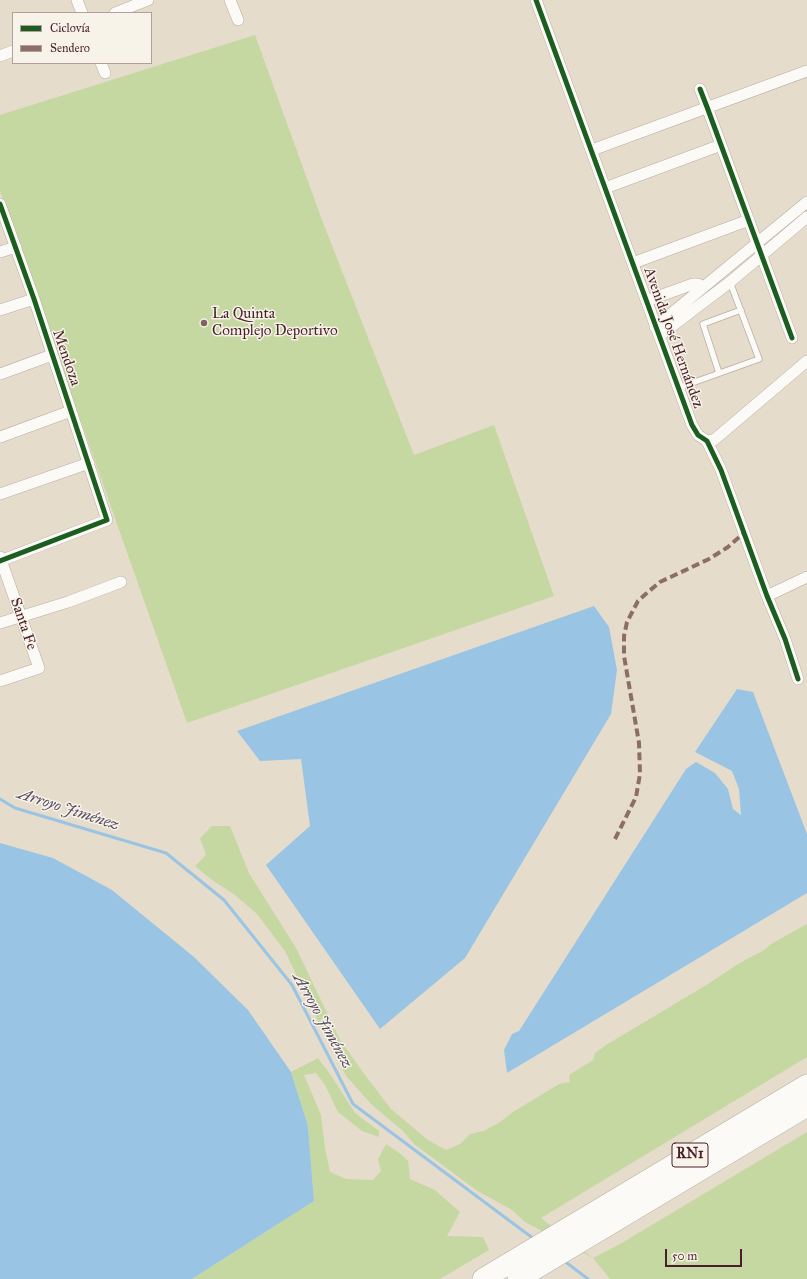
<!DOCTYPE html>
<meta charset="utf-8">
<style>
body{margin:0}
#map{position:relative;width:807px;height:1279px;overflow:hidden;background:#e6dccc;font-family:"IM FELL Great Primer",serif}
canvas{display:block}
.legend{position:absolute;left:12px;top:12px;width:140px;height:52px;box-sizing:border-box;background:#f7f3e8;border:1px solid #b29e9c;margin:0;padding:5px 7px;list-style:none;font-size:12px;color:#4a1f2b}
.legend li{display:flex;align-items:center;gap:8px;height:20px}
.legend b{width:20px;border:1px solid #b29e9c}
.scale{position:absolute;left:665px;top:1249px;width:77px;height:18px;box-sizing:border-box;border:2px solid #4a1f2b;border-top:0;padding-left:5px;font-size:12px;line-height:14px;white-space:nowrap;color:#4a1f2b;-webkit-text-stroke:3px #f7f3e8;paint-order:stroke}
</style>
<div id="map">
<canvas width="807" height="1279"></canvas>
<ul class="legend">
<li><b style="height:5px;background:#1b5e20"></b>Ciclovía</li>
<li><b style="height:5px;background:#8d6e63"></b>Sendero</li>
</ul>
<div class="scale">50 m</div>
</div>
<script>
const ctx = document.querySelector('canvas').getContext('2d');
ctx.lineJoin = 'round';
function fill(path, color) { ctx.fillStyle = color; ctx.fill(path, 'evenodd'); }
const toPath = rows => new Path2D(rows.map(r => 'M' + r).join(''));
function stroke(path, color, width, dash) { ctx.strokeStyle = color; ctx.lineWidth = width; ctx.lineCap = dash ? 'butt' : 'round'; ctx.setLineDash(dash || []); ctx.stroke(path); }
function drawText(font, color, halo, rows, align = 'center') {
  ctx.font = font + ' "IM FELL Great Primer",serif'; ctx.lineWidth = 3; ctx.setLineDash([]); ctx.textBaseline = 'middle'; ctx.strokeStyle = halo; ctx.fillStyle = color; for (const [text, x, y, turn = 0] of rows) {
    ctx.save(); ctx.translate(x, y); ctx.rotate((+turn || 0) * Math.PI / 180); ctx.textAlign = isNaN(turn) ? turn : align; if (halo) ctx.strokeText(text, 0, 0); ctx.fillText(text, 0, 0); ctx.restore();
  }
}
const green = toPath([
 [255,35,322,220,414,455,494,425,554,596,187,723,0,191,0,115],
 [212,826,230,826,249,873,296,948,340,1040,365,1075,391,1109,428,1140,446,1150,460,1144,470,1134,484,1131,500,1122,513,1112,559,1084,570,1082,569,1075,593,1060,595,1053,606,1045,708,984,738,964,764,950,771,944,807,924,807,1057,541,1218,593,1258,620,1244,807,1132,807,1279,610,1279,593,1258,525,1222,512,1210,476,1190,414,1144,403,1131,372,1105,346,1076,316,1017,285,951,257,914,235,895,212,880,195,866,206,855,200,838],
 [318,1058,332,1077,355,1113,379,1131,379,1137,362,1131,338,1112,325,1085,316,1073,304,1075,321,1115,325,1148,330,1172,346,1179,373,1180,381,1171,378,1159,386,1144,401,1154,408,1161,410,1179,435,1190,460,1212,447,1236,483,1237,489,1250,440,1279,192,1279,314,1201,308,1126,291,1072]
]);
const water = toPath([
 [594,606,609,627,617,670,611,714,465,958,380,1029,266,865,310,826,301,759,260,761,237,731],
 [737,689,753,692,807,834,807,893,507,1073,504,1050,512,1034,519,1031,686,769,696,762,715,773,728,789,733,809,741,815,739,789,732,771,695,752],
 [0,843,53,858,112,890,194,957,248,1010,291,1072,308,1126,314,1201,192,1279,0,1279]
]);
const stream = toPath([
 [0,799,15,808,166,853,224,900,292,985,353,1104,534,1239],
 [563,1260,588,1279]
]);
const service = toPath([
 [719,373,703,324,741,310],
 [678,388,759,359,730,282]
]);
const minor = toPath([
 [77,0,82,13],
 [230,0,238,20],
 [536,0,692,425,698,435,707,441,721,470,767,596,785,639,798,679],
 [115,13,148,0],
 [0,56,13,51],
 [101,63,105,73],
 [700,89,707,107,792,338],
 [592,150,807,71],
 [605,188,721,145],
 [0,204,34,299,107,520,0,561],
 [0,252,16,247],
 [633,263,749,220],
 [646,301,693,284,698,284,703,287],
 [0,310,34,299],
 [655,327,807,202],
 [659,336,730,282,807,217],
 [0,374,52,355],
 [0,437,71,411],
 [707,441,714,440,807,361],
 [0,494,89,463],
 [0,557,39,668,0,681],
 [767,596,807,577],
 [0,623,68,602,121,582]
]);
const motorway = toPath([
 [483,1279,807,1085],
 [518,1279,807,1106]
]);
const quiet = toPath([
 [615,839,636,797,640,774,639,743,624,656,624,636,627,622,638,601,648,592,660,582,709,559,728,547,744,533]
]);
const cycleway = toPath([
 [536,0,692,425,698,435,707,441,721,470,767,596,785,639,798,679],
 [700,89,707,107,792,338],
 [0,204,34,299,107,520,0,561]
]);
const markers = [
 [204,323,4,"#816163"]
];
const shields = [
 [690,1155,36]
];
const shieldNames = [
 ["RN1",690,1155]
];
const poiNames = [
 ["La Quinta",212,314],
 ["Complejo Deportivo",212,331]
];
const streetNames = [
 ["Avenida José Hernández",673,338,70],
 ["Mendoza",66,358,71],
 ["Santa Fe",23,624,71]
];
const waterNames = [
 ["Arroyo Jiménez",68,810,18],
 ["Arroyo Jiménez",322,1021,61]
];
fill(green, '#c5d8a2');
fill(water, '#9ac4e3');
stroke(stream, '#9ac4e3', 3);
stroke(service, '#b7ada4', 7);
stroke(minor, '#b7ada4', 12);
stroke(motorway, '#b7ada4', 22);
stroke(service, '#fbfaf7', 5.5);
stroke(minor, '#fbfaf7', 11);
stroke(motorway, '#fbfaf7', 21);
stroke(quiet, '#8d6e63', 4, [8, 4]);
stroke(cycleway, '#1b5e20', 5);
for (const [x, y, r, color] of markers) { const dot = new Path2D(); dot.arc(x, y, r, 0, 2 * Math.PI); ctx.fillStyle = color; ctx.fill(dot); stroke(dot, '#f7f3e8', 1.5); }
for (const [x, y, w] of shields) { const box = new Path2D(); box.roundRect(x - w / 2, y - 12, w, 24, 3); ctx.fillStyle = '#f7f3e8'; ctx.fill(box); stroke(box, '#4a1f2b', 1); }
drawText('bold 14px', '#4a1f2b', null, shieldNames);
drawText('15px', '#4a1f2b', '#f7f3e8', poiNames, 'left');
drawText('15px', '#4a1f2b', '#f7f3e8', streetNames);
drawText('italic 16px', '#584d65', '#f7f3e8', waterNames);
</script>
